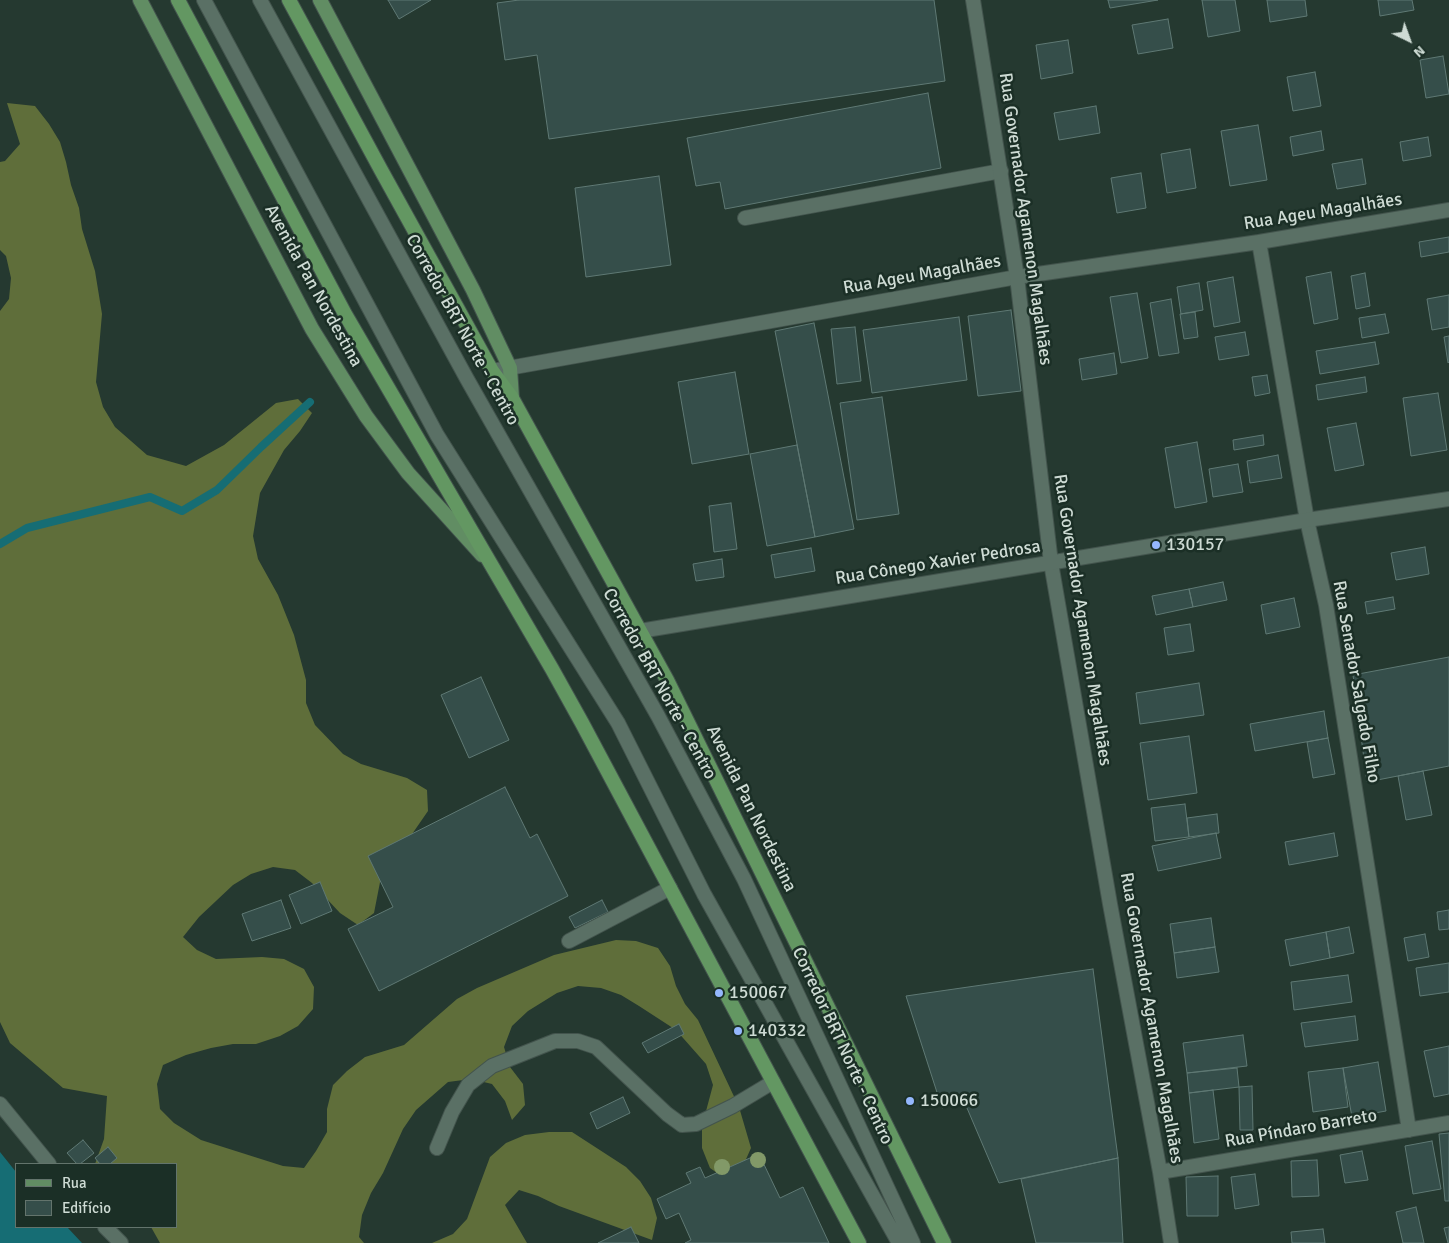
<!DOCTYPE html>
<meta charset="utf-8">
<style>
body{margin:0}
#map{position:relative;width:1449px;height:1243px;overflow:hidden;background:#253930;font-family:Signika,sans-serif}
canvas{display:block}
.legend{position:absolute;left:15px;top:1163px;width:162px;height:65px;box-sizing:border-box;background:#1b2f26;border:1px solid #63746c;margin:0;padding:6px 9px;list-style:none;font-size:15px;color:#cedbd4}
.legend li{display:flex;align-items:center;gap:10px;height:25px}
.legend b{width:25px;border:1px solid #63746c}
.north{position:absolute;left:1384px;top:15px;width:50px;height:50px;-webkit-text-stroke:4px #1b2f26;paint-order:stroke;rotate:138deg;font-size:14px;font-weight:700;line-height:20px;text-align:center;color:#cedbd4}
.north::after{content:'';display:block;margin:auto;width:18px;height:22px;background:#cedbd4;clip-path:polygon(50% 0,100% 100%,50% 72%,0 100%)}
</style>
<div id="map">
<canvas width="1449" height="1243"></canvas>
<ul class="legend">
<li><b style="height:6px;background:#618d63"></b>Rua</li>
<li><b style="height:14px;background:#354e4a"></b>Edifício</li>
</ul>
<div class="north">N</div>
</div>
<script>
const ctx = document.querySelector('canvas').getContext('2d');
ctx.lineJoin = 'round';
function fill(path, color) { ctx.fillStyle = color; ctx.fill(path, 'evenodd'); }
const toPath = rows => new Path2D(rows.map(r => 'M' + r).join(''));
function stroke(path, color, width, dash) { ctx.strokeStyle = color; ctx.lineWidth = width; ctx.lineCap = dash ? 'butt' : 'round'; ctx.setLineDash(dash || []); ctx.stroke(path); }
function drawText(font, color, halo, rows, align = 'center') {
  ctx.font = font + ' Signika,sans-serif'; ctx.lineWidth = 5; ctx.setLineDash([]); ctx.textBaseline = 'middle'; ctx.strokeStyle = halo; ctx.fillStyle = color; for (const [text, x, y, turn = 0] of rows) {
    ctx.save(); ctx.translate(x, y); ctx.rotate((+turn || 0) * Math.PI / 180); ctx.textAlign = isNaN(turn) ? turn : align; if (halo) ctx.strokeText(text, 0, 0); ctx.fillText(text, 0, 0); ctx.restore();
  }
}
const forest = toPath([
 [7,103,35,106,49,124,60,142,66,162,71,185,79,208,82,229,95,271,102,314,96,382,103,407,115,427,147,455,186,466,224,445,276,403,298,399,312,413,300,431,284,450,260,493,253,536,258,559,278,595,294,635,306,680,306,703,315,725,343,754,361,764,407,778,427,790,428,811,399,853,382,872,374,913,358,925,340,913,312,883,295,870,273,867,251,874,233,885,199,917,183,937,197,950,216,959,262,957,284,959,304,969,314,987,313,1009,298,1026,280,1036,256,1044,233,1044,211,1048,186,1055,163,1065,157,1084,160,1109,174,1123,201,1140,283,1166,304,1168,316,1151,327,1132,327,1109,333,1085,347,1071,365,1057,404,1045,457,999,477,988,554,955,616,940,636,941,658,948,670,966,676,986,685,1004,698,1020,739,1107,751,1148,743,1166,727,1180,710,1168,702,1148,702,1126,713,1085,706,1064,676,1030,639,1006,621,995,601,988,578,986,557,993,528,1011,512,1026,504,1047,510,1067,523,1084,525,1105,512,1120,505,1101,492,1084,471,1079,448,1082,416,1110,403,1129,383,1173,371,1193,362,1215,359,1237,364,1243,160,1243,151,1227,176,1227,176,1164,95,1164,104,1139,107,1096,63,1088,10,1043,0,1022,0,311,9,299,11,278,6,256,0,250,0,162,5,161,20,144],
 [549,1132,572,1132,626,1167,640,1181,651,1198,657,1218,652,1240,559,1206,538,1196,519,1190,505,1205,527,1243,432,1243,453,1234,467,1219,490,1157,506,1143,525,1135]
]);
const water = toPath([
 [0,1152,16,1172,16,1227,67,1227,82,1243,0,1243]
]);
const stream = toPath([
 [0,544,27,528,150,497,182,511,217,490,261,447,310,402]
]);
const building = toPath([
 [388,0,431,0,399,19,388,0],
 [519,0,934,0,945,81,549,139,537,55,505,60,497,3,519,0],
 [1108,0,1158,0,1110,8,1108,0],
 [1202,0,1235,0,1240,31,1208,37,1202,0],
 [1267,0,1305,0,1307,16,1270,22,1267,0],
 [1378,0,1412,0,1414,10,1380,16,1378,0],
 [1168,19,1173,48,1138,54,1132,25,1168,19],
 [1068,40,1073,73,1041,79,1036,45,1068,40],
 [1443,56,1449,94,1426,98,1420,60,1443,56],
 [1315,72,1321,106,1293,111,1287,77,1315,72],
 [928,93,941,168,725,209,720,182,696,186,687,138,928,93],
 [1096,106,1100,133,1059,140,1054,113,1096,106],
 [1258,125,1267,180,1230,186,1221,131,1258,125],
 [1321,131,1324,150,1293,156,1290,137,1321,131],
 [1428,137,1431,156,1403,161,1400,142,1428,137],
 [1190,149,1196,188,1167,193,1161,154,1190,149],
 [1362,159,1366,184,1337,189,1332,164,1362,159],
 [1141,173,1146,208,1117,213,1111,178,1141,173],
 [659,176,671,265,586,277,575,188,659,176],
 [1449,237,1449,252,1421,257,1419,242,1449,237],
 [1331,272,1338,319,1314,324,1306,277,1331,272],
 [1365,273,1370,306,1356,309,1351,276,1365,273],
 [1233,277,1240,322,1214,327,1207,282,1233,277],
 [1199,283,1203,310,1181,314,1177,287,1199,283],
 [1137,293,1148,358,1121,363,1110,297,1137,293],
 [1449,295,1449,327,1432,330,1427,299,1449,295],
 [1171,299,1179,353,1159,356,1150,303,1171,299],
 [1011,310,1021,391,978,396,968,316,1011,310],
 [1195,312,1198,337,1184,339,1180,314,1195,312],
 [1385,314,1389,333,1362,338,1359,318,1385,314],
 [959,317,967,380,872,393,863,330,959,317],
 [814,323,854,529,815,537,775,331,814,323],
 [855,327,861,381,837,384,831,329,855,327],
 [1245,332,1249,355,1219,360,1215,337,1245,332],
 [1449,336,1449,362,1448,363,1444,337,1449,336],
 [1375,342,1379,364,1320,374,1316,351,1375,342],
 [1114,353,1117,374,1082,380,1079,359,1114,353],
 [735,372,749,454,692,464,678,382,735,372],
 [1267,375,1270,393,1255,396,1252,377,1267,375],
 [1365,377,1367,392,1318,400,1316,385,1365,377],
 [1438,393,1447,450,1411,456,1403,398,1438,393],
 [882,397,899,514,857,520,840,403,882,397],
 [1356,423,1364,465,1335,471,1327,428,1356,423],
 [1263,435,1264,445,1234,450,1233,440,1263,435],
 [1197,442,1207,502,1175,508,1165,448,1197,442],
 [797,445,815,537,767,546,750,454,797,445],
 [1278,455,1282,478,1250,483,1247,461,1278,455],
 [1238,464,1243,492,1213,497,1209,469,1238,464],
 [731,503,737,549,714,552,709,506,731,503],
 [1425,547,1429,574,1396,580,1391,553,1425,547],
 [811,548,815,571,775,578,771,555,811,548],
 [722,559,724,577,696,581,693,564,722,559],
 [1223,582,1227,600,1193,607,1189,589,1223,582],
 [1189,589,1193,607,1156,615,1152,596,1189,589],
 [1393,597,1395,609,1367,614,1365,602,1393,597],
 [1294,598,1300,627,1266,634,1261,605,1294,598],
 [1190,624,1194,651,1168,655,1164,628,1190,624],
 [1449,657,1449,766,1367,782,1353,675,1449,657],
 [481,677,509,740,469,758,441,695,481,677],
 [1199,683,1204,715,1140,724,1136,693,1199,683],
 [1324,711,1328,738,1255,751,1250,724,1324,711],
 [1189,736,1197,793,1148,800,1140,743,1189,736],
 [1328,738,1335,774,1313,778,1307,742,1328,738],
 [1423,771,1432,815,1406,820,1398,776,1423,771],
 [505,787,530,838,537,834,568,896,379,991,348,929,393,907,368,856,505,787],
 [1185,804,1189,837,1155,841,1151,808,1185,804],
 [1217,814,1219,833,1189,837,1187,818,1217,814],
 [1216,833,1221,858,1158,871,1152,846,1216,833],
 [1334,833,1338,856,1289,865,1285,842,1334,833],
 [320,882,332,911,301,924,289,895,320,882],
 [281,900,291,928,252,941,242,914,281,900],
 [602,900,608,912,575,928,569,917,602,900],
 [1449,910,1449,929,1439,930,1437,912,1449,910],
 [1211,918,1215,947,1174,953,1170,924,1211,918],
 [1349,927,1354,953,1330,958,1326,932,1349,927],
 [1326,932,1330,958,1290,966,1285,940,1326,932],
 [1425,934,1429,957,1408,961,1404,938,1425,934],
 [1215,947,1219,972,1177,978,1174,953,1215,947],
 [1449,963,1449,992,1420,996,1416,968,1449,963],
 [1093,969,1118,1158,999,1183,964,1101,942,1108,906,996,1093,969],
 [1348,975,1352,1002,1294,1010,1291,982,1348,975],
 [1355,1016,1358,1040,1305,1047,1301,1023,1355,1016],
 [679,1024,684,1034,648,1053,642,1043,679,1024],
 [1243,1035,1247,1066,1187,1073,1183,1043,1243,1035],
 [1449,1046,1449,1094,1434,1097,1424,1051,1449,1046],
 [1378,1062,1386,1111,1352,1117,1343,1068,1378,1062],
 [1237,1068,1239,1087,1189,1093,1187,1073,1237,1068],
 [1343,1068,1348,1107,1313,1112,1308,1072,1343,1068],
 [1252,1086,1253,1130,1240,1130,1239,1087,1252,1086],
 [1213,1090,1219,1139,1194,1143,1189,1093,1213,1090],
 [623,1097,630,1113,597,1129,590,1113,623,1097],
 [1449,1133,1449,1201,1445,1201,1439,1134,1449,1133],
 [83,1140,94,1153,80,1164,77,1164,67,1153,83,1140],
 [1432,1141,1441,1189,1413,1194,1405,1146,1432,1141],
 [108,1147,117,1158,110,1164,100,1164,95,1158,108,1147],
 [1362,1151,1368,1180,1345,1183,1340,1155,1362,1151],
 [759,1154,780,1198,803,1187,829,1243,685,1243,691,1240,679,1213,666,1219,657,1199,691,1183,686,1173,700,1167,705,1178,759,1154],
 [1118,1158,1123,1243,1036,1243,1021,1179,1118,1158],
 [1317,1160,1319,1196,1292,1197,1291,1161,1317,1160],
 [1255,1174,1259,1205,1235,1209,1231,1177,1255,1174],
 [1218,1176,1218,1216,1187,1216,1186,1177,1218,1176],
 [1416,1207,1424,1243,1403,1243,1396,1212,1416,1207],
 [631,1227,639,1243,598,1243,631,1227],
 [1449,1227,1449,1243,1448,1243,1444,1228,1449,1227],
 [1323,1229,1325,1243,1292,1243,1291,1232,1323,1229]
]);
const service = toPath([
 [204,0,437,435,618,723,704,894,899,1243],
 [260,0,467,379,658,716,744,879,913,1243],
 [745,218,1001,171],
 [569,941,670,888],
 [437,1148,452,1112,468,1085,492,1066,555,1041,578,1041,596,1047,667,1114,682,1125,696,1124,733,1106,773,1082]
]);
const minor = toPath([
 [1259,242,1307,520,1326,605,1409,1130],
 [492,371,1017,277,1259,242,1449,210],
 [1051,563,1110,904,1160,1172,1171,1243],
 [0,1104,49,1164],
 [1160,1172,1449,1123],
 [105,1227,121,1243]
]);
const tertiary = toPath([
 [973,0,1017,277,1051,563],
 [640,631,1307,520,1449,499]
]);
const primary = toPath([
 [140,0,312,329,366,416,408,473,482,555],
 [320,0,473,290,510,368,512,398]
]);
const trunk = toPath([
 [178,0,345,314,552,669,582,723,859,1243],
 [289,0,381,170,492,371,512,398,667,680,944,1243]
]);
const trees = [
 [758,1160],
 [722,1167]
];
const markers = [
 [1156,545,5,"#94b7fd"],
 [719,993,5,"#94b7fd"],
 [738,1031,5,"#94b7fd"],
 [910,1101,5,"#94b7fd"]
];
const streetNames = [
 ["Rua Ageu Magalhães",1323,212,-9],
 ["Rua Governador Agamenon Magalhães",1025,219,82],
 ["Rua Ageu Magalhães",922,275,-10],
 ["Avenida Pan Nordestina",313,286,61],
 ["Corredor BRT Norte - Centro",462,330,61],
 ["Rua Cônego Xavier Pedrosa",938,563,-9],
 ["Rua Governador Agamenon Magalhães",1082,620,81],
 ["Rua Senador Salgado Filho",1356,682,80],
 ["Corredor BRT Norte - Centro",659,684,61],
 ["Avenida Pan Nordestina",751,809,64],
 ["Rua Governador Agamenon Magalhães",1151,1018,80],
 ["Corredor BRT Norte - Centro",842,1046,65],
 ["Rua Píndaro Barreto",1301,1129,-10]
];
const poiNames = [
 ["130157",1166,545],
 ["150067",729,993],
 ["140332",748,1031],
 ["150066",920,1101]
];
fill(forest, '#5f6e3a');
fill(water, '#166d74');
stroke(stream, '#166d74', 8);
fill(building, '#354e4a');
stroke(building, '#5f7974', 1);
stroke(service, '#43544d', 16);
stroke(minor, '#43544d', 16);
stroke(tertiary, '#43544d', 16);
stroke(primary, '#43544d', 16);
stroke(trunk, '#43544d', 16);
stroke(service, '#5a7065', 14);
stroke(minor, '#5a7065', 14);
stroke(tertiary, '#5a7065', 14);
stroke(primary, '#618d63', 14);
stroke(trunk, '#639762', 14);
ctx.fillStyle = '#829968';
for (const [x, y] of trees) { ctx.beginPath(); ctx.arc(x, y, 8, 0, 2 * Math.PI); ctx.fill(); }
for (const [x, y, r, color] of markers) { const dot = new Path2D(); dot.arc(x, y, r, 0, 2 * Math.PI); ctx.fillStyle = color; ctx.fill(dot); stroke(dot, '#1b2f26', 2); }
drawText('18px', '#cedbd4', '#1b2f26', streetNames);
drawText('18px', '#cedbd4', '#1b2f26', poiNames, 'left');
</script>
